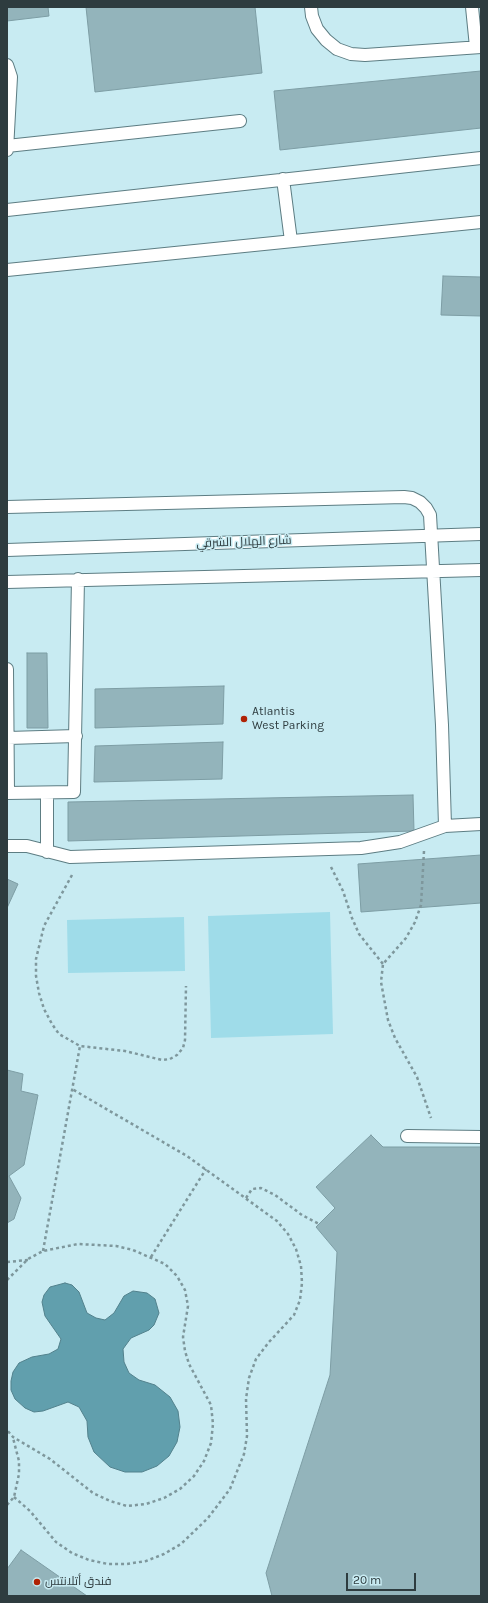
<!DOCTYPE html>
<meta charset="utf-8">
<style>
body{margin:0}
#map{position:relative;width:488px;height:1603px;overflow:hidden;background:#c8ebf2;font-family:Karla,sans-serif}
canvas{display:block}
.frame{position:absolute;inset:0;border:8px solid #2e3c3f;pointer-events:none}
.scale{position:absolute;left:346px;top:1573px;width:70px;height:18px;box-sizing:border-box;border:2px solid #2e3c3f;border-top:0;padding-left:5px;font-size:12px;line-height:14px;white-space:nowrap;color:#2e3c3f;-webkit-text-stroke:3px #c8ebf2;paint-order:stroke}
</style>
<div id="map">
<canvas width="488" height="1603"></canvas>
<div class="frame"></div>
<div class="scale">20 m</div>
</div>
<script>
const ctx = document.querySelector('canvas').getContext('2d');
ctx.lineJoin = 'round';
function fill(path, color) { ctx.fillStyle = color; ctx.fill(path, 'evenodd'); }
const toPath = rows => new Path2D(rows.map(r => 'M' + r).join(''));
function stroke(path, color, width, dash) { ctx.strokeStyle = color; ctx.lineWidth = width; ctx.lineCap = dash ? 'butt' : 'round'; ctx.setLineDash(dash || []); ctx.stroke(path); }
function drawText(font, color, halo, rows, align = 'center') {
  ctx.font = font + ' Karla,Cairo,sans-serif'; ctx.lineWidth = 3; ctx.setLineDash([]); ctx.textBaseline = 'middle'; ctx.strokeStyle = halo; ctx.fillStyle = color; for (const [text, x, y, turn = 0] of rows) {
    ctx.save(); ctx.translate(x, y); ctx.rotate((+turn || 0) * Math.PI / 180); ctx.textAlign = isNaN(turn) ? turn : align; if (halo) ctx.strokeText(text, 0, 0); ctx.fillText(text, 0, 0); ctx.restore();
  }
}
const green = toPath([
 [330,912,333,1034,211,1038,208,916],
 [184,917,185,971,68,973,67,920]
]);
const water = toPath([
 [65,1283,72,1285,79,1292,87,1313,96,1318,105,1320,114,1313,124,1296,133,1291,147,1293,155,1299,159,1313,154,1325,149,1330,131,1338,123,1349,124,1362,129,1373,139,1380,155,1385,170,1397,178,1411,180,1427,177,1442,169,1456,157,1466,142,1472,125,1472,110,1467,94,1452,88,1437,87,1421,79,1407,68,1402,43,1411,34,1412,25,1408,15,1399,11,1390,11,1381,13,1372,19,1363,32,1357,49,1354,58,1349,61,1339,45,1316,42,1302,44,1295,50,1287,65,1283]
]);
const building = toPath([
 [7,7,48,7,49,16,7,21,7,7],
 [86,7,255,7,262,73,95,92,86,7],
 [481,71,481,128,280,150,274,91,481,71],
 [443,276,481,277,481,316,441,315,443,276],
 [27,653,47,653,48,728,27,728,27,653],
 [224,686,223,724,95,728,95,689,224,686],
 [223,742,222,779,94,782,95,746,223,742],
 [413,795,414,831,68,841,68,802,413,795],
 [481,855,481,903,361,912,358,864,481,855],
 [7,879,18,884,7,908,7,879],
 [7,1070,23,1074,21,1091,38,1095,24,1165,9,1176,21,1198,14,1219,7,1223,7,1070],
 [371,1135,383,1147,481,1147,481,1596,272,1596,266,1573,330,1375,337,1252,316,1227,335,1208,316,1187,371,1135],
 [21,1550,87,1596,7,1596,7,1569,21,1550]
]);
const path = toPath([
 [424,851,421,905,415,922,406,938,383,964,381,982,388,1020,395,1038,417,1077,431,1118],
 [331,867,343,891,352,918,359,934,383,964],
 [72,875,44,926,36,959,36,976,39,993,44,1009,52,1024,59,1034,80,1046,125,1051,162,1060,170,1059,177,1055,183,1048,185,1040,186,986],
 [246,1198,252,1189,261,1188,275,1195,302,1215,319,1224],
 [43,1251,80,1046],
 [151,1257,206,1169],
 [7,1262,28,1260],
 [7,1280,28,1259,43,1251,78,1244,116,1246,133,1250,165,1264,177,1276,185,1290,188,1306,183,1337,185,1351,189,1364,211,1405,213,1424,211,1443,204,1461,194,1476,180,1489,164,1498,146,1504,127,1506,110,1501,93,1493,50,1459,13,1437,7,1430],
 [14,1497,30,1511,56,1542,72,1553,89,1560,108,1564,127,1564,146,1561,164,1554,181,1544,208,1518,230,1489,244,1454,247,1436,246,1399,249,1378,256,1359,269,1342,294,1315,300,1300,302,1283,301,1266,296,1249,288,1234,277,1221,187,1156,72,1089],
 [7,1505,14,1497,19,1474,19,1461,13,1438]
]);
const service = toPath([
 [311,7,312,16,317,29,326,40,337,49,351,54,365,55,481,47],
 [472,7,476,47],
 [7,65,11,77,7,150],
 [7,146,240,121],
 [283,179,291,241],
 [7,210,481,158],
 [7,270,481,222],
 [7,507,404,497,412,498,420,502,426,508,430,515,442,725,445,826],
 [7,550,481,534],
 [7,582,481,570],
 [7,669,8,793],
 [8,738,76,736],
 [7,793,74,792,78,579],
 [7,846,27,846,70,857,361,848,400,842,445,826,481,824],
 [47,852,47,793],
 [407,1136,481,1137]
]);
const markers = [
 [244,719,4,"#af2205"],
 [37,1582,4,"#af2205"]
];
const streetNames = [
 ["شارع الهلال الشرقي",244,542,-2]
];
const poiNames = [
 ["Atlantis",252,712],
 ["West Parking",252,726],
 ["فندق أتلانتس",45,1582]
];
fill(green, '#9fdce9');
fill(water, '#619fad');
stroke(water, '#52818c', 1);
fill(building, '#93b4bb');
stroke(building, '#7d9da4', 1);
stroke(service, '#5d7d83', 14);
stroke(path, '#7e979c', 2.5, [3, 3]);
stroke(service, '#fff', 12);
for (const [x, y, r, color] of markers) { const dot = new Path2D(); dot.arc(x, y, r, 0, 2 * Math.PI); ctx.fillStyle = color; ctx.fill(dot); stroke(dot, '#c8ebf2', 1.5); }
drawText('12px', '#2e3c3f', '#c8ebf2', streetNames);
drawText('12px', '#2e3c3f', '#c8ebf2', poiNames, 'left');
</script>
